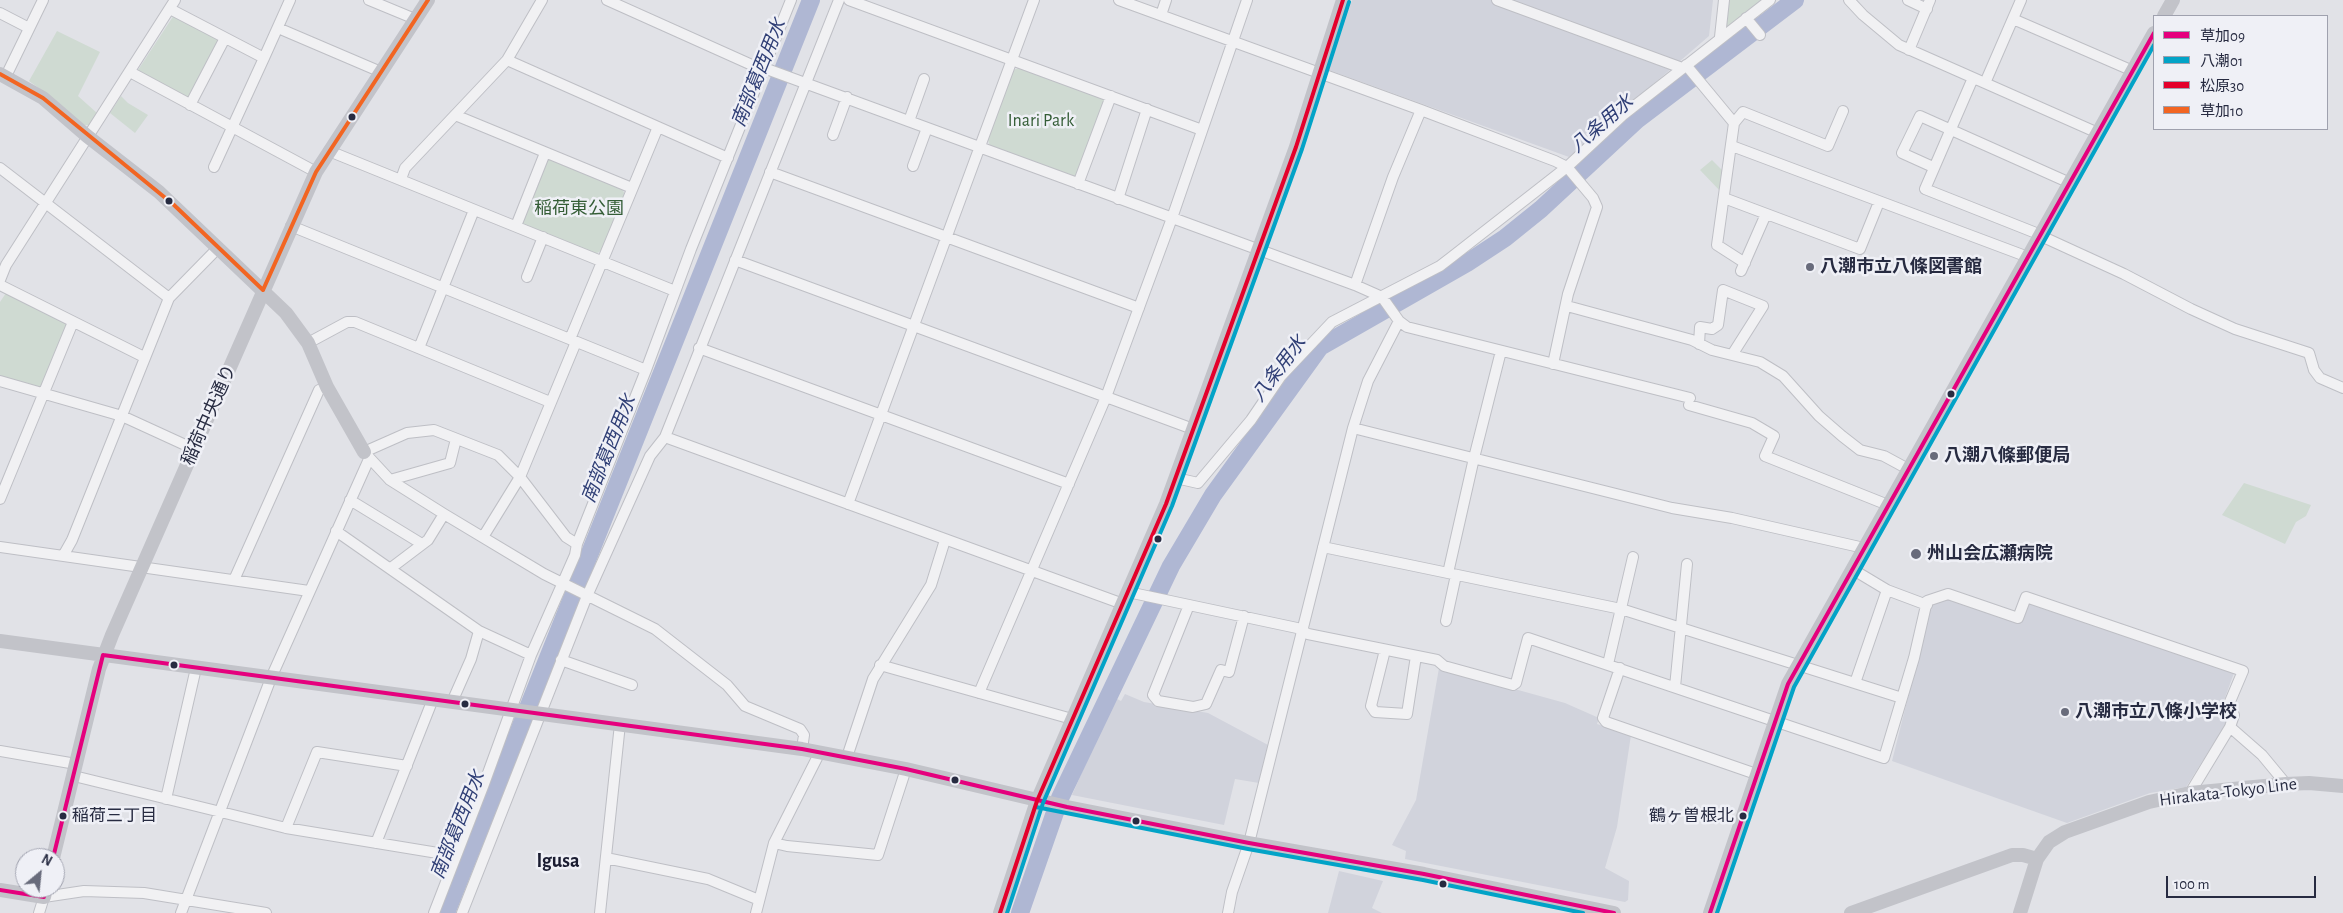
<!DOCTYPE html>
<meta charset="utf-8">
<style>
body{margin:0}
#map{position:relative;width:2343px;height:913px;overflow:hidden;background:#e1e2e7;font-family:"Alegreya Sans","Noto Sans JP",sans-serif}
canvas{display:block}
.legend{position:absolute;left:2153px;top:15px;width:175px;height:115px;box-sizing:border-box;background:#eff0f6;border:1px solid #9fa1ae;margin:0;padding:6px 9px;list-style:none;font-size:15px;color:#272b41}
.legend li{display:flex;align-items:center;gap:10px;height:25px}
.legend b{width:25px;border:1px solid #9fa1ae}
.north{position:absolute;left:15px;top:848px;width:50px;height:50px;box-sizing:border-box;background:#eff0f6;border:1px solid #9fa1ae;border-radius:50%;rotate:28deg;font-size:14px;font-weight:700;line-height:20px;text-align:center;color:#272b41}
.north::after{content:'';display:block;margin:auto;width:18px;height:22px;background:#686b7b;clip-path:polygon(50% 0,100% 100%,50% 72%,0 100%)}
.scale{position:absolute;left:2166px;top:876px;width:150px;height:22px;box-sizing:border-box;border:2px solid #272b41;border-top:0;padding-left:6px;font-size:15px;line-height:18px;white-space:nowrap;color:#272b41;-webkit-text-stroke:4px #eff0f6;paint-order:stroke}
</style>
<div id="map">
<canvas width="2343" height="913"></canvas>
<ul class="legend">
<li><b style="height:6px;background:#e5007d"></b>草加09</li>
<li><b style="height:6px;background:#02a3c7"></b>八潮01</li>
<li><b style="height:6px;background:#e4002b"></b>松原30</li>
<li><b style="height:6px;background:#f26522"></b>草加10</li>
</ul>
<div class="north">N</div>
<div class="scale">100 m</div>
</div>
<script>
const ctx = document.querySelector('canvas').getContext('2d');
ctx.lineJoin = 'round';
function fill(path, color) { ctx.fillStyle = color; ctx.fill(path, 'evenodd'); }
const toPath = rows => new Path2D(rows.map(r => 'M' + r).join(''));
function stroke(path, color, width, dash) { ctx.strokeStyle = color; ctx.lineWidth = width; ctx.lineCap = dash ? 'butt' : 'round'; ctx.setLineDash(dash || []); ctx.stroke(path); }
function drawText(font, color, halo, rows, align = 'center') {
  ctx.font = font + ' "Alegreya Sans","Noto Sans JP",sans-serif'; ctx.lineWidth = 5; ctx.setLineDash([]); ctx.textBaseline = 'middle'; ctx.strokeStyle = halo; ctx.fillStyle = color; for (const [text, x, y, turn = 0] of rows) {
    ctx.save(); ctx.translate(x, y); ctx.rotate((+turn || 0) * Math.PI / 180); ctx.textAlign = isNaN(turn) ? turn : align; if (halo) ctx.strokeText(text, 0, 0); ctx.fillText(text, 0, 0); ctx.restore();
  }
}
const built = toPath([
 [1352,0,1713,0,1709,36,1569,157,1329,70],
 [1949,598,2020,621,2029,604,2234,673,2223,703,2228,721,2186,787,2150,793,2067,823,1892,761,1931,606],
 [1439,668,1565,703,1599,718,1597,724,1631,735,1617,827,1605,868,1629,881,1628,900,1625,902,1405,859,1406,851,1392,845,1416,800],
 [1125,694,1144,702,1208,713,1268,745,1259,783,1235,779,1224,825,1072,795,1115,698,1121,701],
 [1339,871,1383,881,1372,908,1382,913,1328,913]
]);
const green = toPath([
 [1728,0,1769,0,1726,30],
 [174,15,218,38,219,41,190,98,187,99,139,73,138,70],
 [57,31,100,52,78,96,97,113,90,125,83,125,47,94,29,81],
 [1019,68,1102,98,1105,102,1077,175,1073,177,990,147,988,140,1013,70],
 [121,96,128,103,148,115,135,133,110,113],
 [551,159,622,188,625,195,603,250,595,254,523,224,522,219,546,161],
 [1712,160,1723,171,1721,192,1700,170],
 [6,293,65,323,67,327,43,385,38,387,0,377,0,302],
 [2244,483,2311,505,2306,516,2296,522,2285,544,2222,515]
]);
const river = toPath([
 [446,913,811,0],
 [1020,913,1060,798,1171,566,1213,495,1320,347,1467,263,1505,238,1541,209,1638,119,1795,0]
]);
const street = toPath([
 [369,0,415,19],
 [607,0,763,70],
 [849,0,1202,130],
 [1119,0,1421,110,1555,161,1567,167,1593,198,1597,207,1568,294,1553,364],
 [1497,0,1682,68],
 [1849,0,1863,15,1899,45,2098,133],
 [1908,0,1927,9],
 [170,9,264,58,290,0],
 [0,13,29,28],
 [1161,15,1166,0],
 [1746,18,1760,35],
 [2013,19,2133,71],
 [278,28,381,72],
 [1720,37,1724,0],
 [1909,50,1930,0],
 [507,60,728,158],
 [1686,65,1734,123,1717,245,1745,263],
 [764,68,1355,285,1382,297,1399,321,1407,327,1690,398],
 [130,72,316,172],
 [6,76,43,0],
 [1973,78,1925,189,2041,235],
 [1985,83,2021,0],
 [190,105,225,38],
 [455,115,632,188],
 [909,121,924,79],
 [1734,123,1743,112,1828,146,1843,111],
 [833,135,847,97],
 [1732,146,2028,257],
 [329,151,675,291],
 [913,166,927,128],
 [214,167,264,58],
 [1933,167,1902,153,1920,116,2070,183],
 [0,168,169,298],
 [770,172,1139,308],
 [401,179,405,168,507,60,542,0],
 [1078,184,1111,96],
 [1724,198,1860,249,1879,202],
 [1118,199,1147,109],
 [291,226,646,370],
 [516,226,545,153],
 [2041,236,2124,274,2191,309,2235,329,2309,353,2314,370,2320,378,2343,388],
 [735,260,1193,429],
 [1741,271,1766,214],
 [527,277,543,237],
 [0,280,6,265,175,0],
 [0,285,144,357],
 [1355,285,1393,177,1421,110],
 [1567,306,1692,340,1712,350,1760,362,1783,376,1819,416,1842,436,1860,450,1884,456,1908,469],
 [570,339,658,127],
 [308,343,347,322,355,322,550,402],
 [1699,344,1700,327,1712,329,1718,325,1723,290,1763,306,1732,355],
 [419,348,474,210],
 [699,348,1069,484],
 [0,381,122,416,194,449],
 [1689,405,1752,423,1774,436,1765,456,1888,505],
 [1353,428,1672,508,1732,518,1864,548],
 [665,437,1123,604],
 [1176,478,1198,483,1251,420,1281,376,1332,322,1440,266,1453,256,1567,167,1623,115,1770,0],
 [390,480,450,463,456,439],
 [0,499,73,322],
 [350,500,422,544],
 [848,504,1034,0],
 [336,531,479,631,531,655],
 [483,537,520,477,576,342],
 [577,544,566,537,520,477,498,455,434,430,407,433,364,452,390,480,444,514,544,574,655,629,727,685,745,706,800,729,804,735,802,749],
 [0,547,309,591],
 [1323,547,1621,609,1902,698],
 [63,556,72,540,169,298,218,248],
 [391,568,428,540,444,514],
 [1852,569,1887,590,1927,605],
 [1448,573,1474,458,1501,351],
 [234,580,319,390,327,387],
 [1128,592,1297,628,1308,634,1437,660,1444,666,1513,685,1516,683,1528,638,1884,758,1914,658,1927,601,1948,594,2018,618,2026,597,2243,671,2229,704,2234,715,2230,727,2190,793],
 [1189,605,1153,695,1158,701,1193,707,1206,704,1221,670,1229,672,1244,616],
 [1446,621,1456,575],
 [1385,650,1371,706,1375,712,1407,714,1416,656],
 [561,660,632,685],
 [1608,664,1633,557],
 [880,665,1072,719],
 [1620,668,1603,718,1606,722,1756,774],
 [1855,683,1887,590],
 [1675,687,1687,564],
 [979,693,1106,397,1172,218,1247,0],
 [452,702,471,659,479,631],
 [2230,727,2262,755,2286,784],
 [0,751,76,764],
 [847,757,873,679,931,585,945,540],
 [74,776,286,828,456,856],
 [166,799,196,668],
 [286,828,317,752,407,766],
 [376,843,433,699],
 [774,843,787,846,878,855,906,769],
 [606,858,708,879,759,900],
 [39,913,44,897,84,891,144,893,266,913],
 [181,913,271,678,369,459],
 [434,913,484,784,531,655,575,555,577,544,646,370,691,249,791,0],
 [462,913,587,596,650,456,665,437,839,0],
 [600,913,620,724],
 [756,913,774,843,820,752],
 [1228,913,1232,892,1249,843,1353,428,1368,381,1399,321]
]);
const secondary = toPath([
 [2164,16,2173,0],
 [0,74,43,98,87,136,159,192,286,313,308,343,327,387,364,452],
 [0,641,802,749,906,769,1067,807,1249,843,1424,874,1614,913],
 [53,858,99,669,112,635,316,172,428,0],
 [0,890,44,897,46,888],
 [1000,913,1037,801,1166,504,1296,147,1343,0],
 [1710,913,1788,684,2154,33],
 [1851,913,2012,855,2023,855,2037,859],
 [2020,913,2037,859,2049,842,2065,832,2149,802,2190,793,2286,784,2309,783,2343,786]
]);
const bus1 = toPath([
 [103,655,802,749,906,769,1067,807,1249,843,1424,874,1614,913],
 [53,858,103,655],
 [0,890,44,897],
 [1710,913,1788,684,2154,33]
]);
const bus2 = toPath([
 [1036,807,1248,849,1423,880,1583,913],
 [1007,913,1043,803,1172,506,1302,149,1349,2],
 [1717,913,1794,687,2154,45]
]);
const bus3 = toPath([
 [1000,913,1037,801,1166,504,1296,147,1343,0]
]);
const bus4 = toPath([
 [0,74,43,98,174,205,263,290],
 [263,290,316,172,428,0]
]);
const markers = [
 [352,117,4.5,"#272b41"],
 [169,201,4.5,"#272b41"],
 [1810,267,5,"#686b7b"],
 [1951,394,4.5,"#272b41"],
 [1934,456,5,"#686b7b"],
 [1158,539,4.5,"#272b41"],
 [1916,554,6,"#686b7b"],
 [174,665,4.5,"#272b41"],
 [465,704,4.5,"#272b41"],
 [2065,712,5,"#686b7b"],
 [955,780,4.5,"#272b41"],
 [63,816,4.5,"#272b41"],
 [1743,816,4.5,"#272b41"],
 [1136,821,4.5,"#272b41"],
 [1443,884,4.5,"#272b41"]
];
const busNames = [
 ["稲荷三丁目",72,816],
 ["鶴ヶ曽根北",1734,816,"right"]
];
const parkNames = [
 ["Inari Park",1041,121],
 ["稲荷東公園",579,209]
];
const poiNames = [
 ["八潮市立八條図書館",1820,267],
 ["八潮八條郵便局",1944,456],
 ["州山会広瀬病院",1927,554],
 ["八潮市立八條小学校",2075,712]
];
const streetNames = [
 ["稲荷中央通り",209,415,-66],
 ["Hirakata-Tokyo Line",2228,792,-7]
];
const waterNames = [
 ["南部葛西用水",759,73,-68],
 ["八条用水",1602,124,-41],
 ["八条用水",1279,369,-53],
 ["南部葛西用水",609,449,-68],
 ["南部葛西用水",458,825,-68]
];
const quarterNames = [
 ["Igusa",558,861]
];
fill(built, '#d1d3dc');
fill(green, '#cfdad2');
stroke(river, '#afb7d3', 18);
stroke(street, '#bebfc5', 12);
stroke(street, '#f1f1f3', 10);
stroke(secondary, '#c2c3c9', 14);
stroke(bus1, '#e5007d', 4);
stroke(bus2, '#02a3c7', 4);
stroke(bus3, '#e4002b', 4);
stroke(bus4, '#f26522', 4);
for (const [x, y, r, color] of markers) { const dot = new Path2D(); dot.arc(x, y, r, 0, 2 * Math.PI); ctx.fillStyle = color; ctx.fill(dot); stroke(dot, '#eff0f6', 2); }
drawText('17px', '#272b41', '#eff0f6', busNames, 'left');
drawText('18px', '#345d36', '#eff0f6', parkNames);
drawText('bold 18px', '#272b41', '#eff0f6', poiNames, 'left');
drawText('18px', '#272b41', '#eff0f6', streetNames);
drawText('italic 19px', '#303f76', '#eff0f6', waterNames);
drawText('bold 20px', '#1a1c31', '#eff0f6', quarterNames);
</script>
